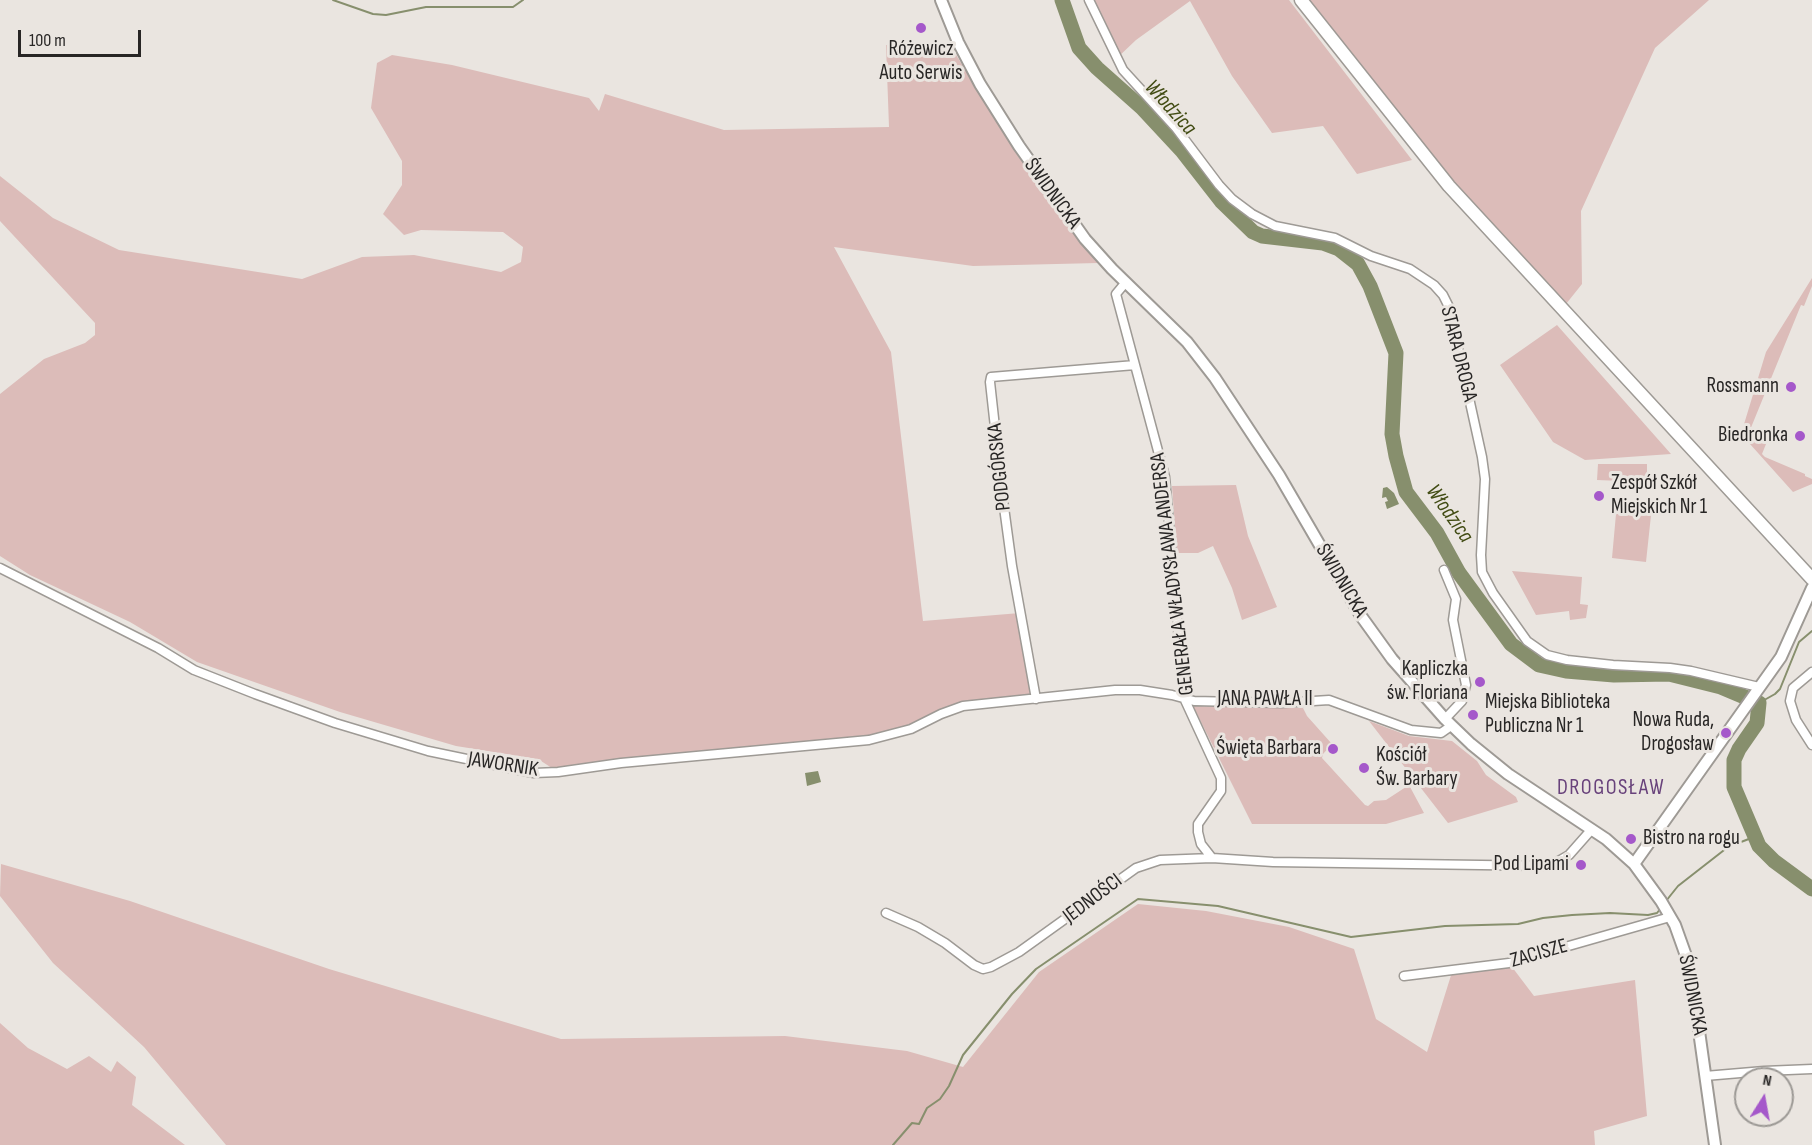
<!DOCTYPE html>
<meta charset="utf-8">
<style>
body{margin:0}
#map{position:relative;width:1812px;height:1145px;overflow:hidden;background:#eae5e0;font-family:"Sofia Sans Condensed",sans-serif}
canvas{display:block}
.north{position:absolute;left:1734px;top:1067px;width:60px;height:60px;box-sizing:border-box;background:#eae5e0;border:2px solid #9c9995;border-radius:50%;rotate:11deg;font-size:16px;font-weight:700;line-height:24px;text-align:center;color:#282625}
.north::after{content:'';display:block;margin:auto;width:21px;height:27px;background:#a558ca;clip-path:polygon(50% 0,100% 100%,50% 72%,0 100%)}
.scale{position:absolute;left:18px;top:30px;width:123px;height:27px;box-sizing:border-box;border:3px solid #282625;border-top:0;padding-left:8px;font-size:18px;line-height:21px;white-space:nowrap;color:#282625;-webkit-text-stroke:4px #eae5e0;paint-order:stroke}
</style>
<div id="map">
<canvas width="1812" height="1145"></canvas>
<div class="north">N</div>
<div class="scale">100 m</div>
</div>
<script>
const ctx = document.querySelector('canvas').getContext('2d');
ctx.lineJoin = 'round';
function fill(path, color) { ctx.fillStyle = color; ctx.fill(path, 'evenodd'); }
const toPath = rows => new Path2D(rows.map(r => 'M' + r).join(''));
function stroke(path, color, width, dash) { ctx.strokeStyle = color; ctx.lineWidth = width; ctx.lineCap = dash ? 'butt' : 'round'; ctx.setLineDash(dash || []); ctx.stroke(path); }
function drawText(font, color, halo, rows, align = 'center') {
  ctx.font = font + ' "Sofia Sans Condensed",sans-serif'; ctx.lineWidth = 6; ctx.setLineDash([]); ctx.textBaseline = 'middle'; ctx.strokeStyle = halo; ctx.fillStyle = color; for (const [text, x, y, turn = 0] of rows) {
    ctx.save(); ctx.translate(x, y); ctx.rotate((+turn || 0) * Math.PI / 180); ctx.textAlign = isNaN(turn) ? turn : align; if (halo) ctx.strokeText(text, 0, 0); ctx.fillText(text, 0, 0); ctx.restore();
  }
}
const green = toPath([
 [1088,0,1289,0,1412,160,1357,174,1323,126,1272,133,1232,76,1190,1,1136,40,1116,59],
 [1307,0,1709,0,1655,48,1581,211,1582,284,1562,309,1449,186,1364,68],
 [886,45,950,45,1018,156,1098,263,973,266,834,247,891,352,923,621,1020,613,1036,699,963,706,895,735,558,772,538,759,456,746,340,712,197,662,130,622,30,575,0,556,0,394,44,359,85,343,95,335,95,323,0,221,0,176,53,218,119,250,302,279,362,257,414,255,501,272,521,262,523,247,503,232,421,230,404,235,383,214,402,185,402,161,371,108,377,63,392,55,452,65,589,98,599,111,605,94,724,130,889,127],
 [1812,278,1812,286,1804,306,1801,305,1750,430,1768,439,1762,454,1765,457,1805,474,1805,476,1812,479,1812,484,1793,492,1741,434,1766,352],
 [1557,325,1671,454,1585,460,1553,442,1500,365],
 [1598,464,1647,464,1647,482,1597,480],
 [1236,485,1248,536,1277,607,1242,620,1232,588,1213,546,1198,553,1177,553,1172,486],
 [1617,503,1652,506,1646,562,1612,558],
 [1512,571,1582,577,1580,604,1588,605,1586,618,1570,620,1569,611,1536,615],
 [1193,706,1303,708,1307,716,1332,744,1323,754,1322,758,1365,805,1368,806,1374,801,1386,800,1409,785,1424,813,1386,824,1252,824],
 [1369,721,1409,736,1452,741,1477,761,1486,775,1516,797,1518,802,1448,823],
 [1,864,130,901,329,969,561,1039,785,1036,907,1051,963,1067,1039,972,1138,904,1206,911,1289,927,1354,949,1376,1019,1427,1052,1453,969,1509,963,1534,996,1635,980,1647,1116,1594,1131,1595,1145,226,1145,144,1047,53,963,0,896],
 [0,1023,28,1048,67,1069,89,1056,111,1072,117,1061,136,1077,132,1105,185,1145,0,1145]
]);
const water = toPath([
 [1387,487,1394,493,1399,504,1387,509,1385,502,1388,501,1386,497,1382,498,1383,488],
 [818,771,821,782,807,786,805,773]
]);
const stream = toPath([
 [333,0,373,14,386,15,426,7,513,7,523,0],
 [1759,703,1775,694,1780,689,1799,642,1812,631],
 [1666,901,1678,886,1728,847,1754,837],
 [893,1145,912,1123,919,1124,927,1108,940,1099,949,1086,963,1055,1012,994,1036,969,1138,899,1218,906,1351,937,1445,926,1518,924,1543,918,1572,915,1610,913,1648,915,1657,913,1661,908]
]);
const river = toPath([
 [1062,0,1079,48,1097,68,1142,108,1182,151,1221,201,1253,232,1262,236,1323,243,1339,249,1358,264,1370,286,1396,353,1392,434,1396,456,1406,492,1437,533,1459,573,1511,644,1539,665,1566,671,1614,675,1669,674,1721,687,1759,703,1757,723,1739,749,1734,760,1734,787,1759,846,1774,861,1812,889]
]);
const minor = toPath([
 [1089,0,1123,70,1176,128,1219,185,1232,199,1252,214,1275,226,1335,238,1371,256,1410,269,1434,285,1443,295,1449,307,1482,457,1485,479,1481,555,1482,572,1493,593,1527,641,1547,655,1567,660,1613,665,1670,668,1691,671,1759,687],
 [1126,282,1116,294,1165,477,1184,698,1221,778,1221,791,1198,824,1198,832,1201,844,1212,858],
 [0,568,158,648,194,670,255,694,335,723,428,751,534,773,558,772,621,763,869,740,911,729,941,714,963,706,1115,690,1140,690,1172,695,1194,701,1282,703,1329,700,1411,730,1441,733,1451,726],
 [1444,570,1456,599,1453,620,1466,685,1462,701,1445,719],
 [1812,672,1793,688,1790,701,1796,720,1812,745],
 [1036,699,1012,566,1003,500,990,382,991,377,1135,365],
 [886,913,918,927,945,943,974,965,983,969,991,967,1019,952,1136,868,1160,860,1212,858,1273,862,1550,866,1569,855,1592,829],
 [1404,976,1509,963,1670,917],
 [1705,1076,1764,1071,1812,1069]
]);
const tertiary = toPath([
 [941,0,958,42,980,84,1019,146,1085,239,1112,269,1187,342,1215,378,1279,475,1361,616,1392,659,1445,719,1471,744,1508,774,1606,839,1634,864,1661,901,1675,925,1690,967,1715,1145],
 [1634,864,1781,657,1812,588]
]);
const secondary = toPath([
 [1301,0,1449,186,1812,579]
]);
const markers = [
 [921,28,6,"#a558ca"],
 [1791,387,6,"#a558ca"],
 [1800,436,6,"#a558ca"],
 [1599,496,6,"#a558ca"],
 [1480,682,6,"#a558ca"],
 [1473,715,6,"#a558ca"],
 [1726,733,6,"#a558ca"],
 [1333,749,6,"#a558ca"],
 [1364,768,6,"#a558ca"],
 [1631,839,6,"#a558ca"],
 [1581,865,6,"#a558ca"]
];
const poiNames = [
 ["Różewicz",921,50,"center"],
 ["Auto Serwis",921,74,"center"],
 ["Rossmann",1779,387],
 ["Biedronka",1788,436],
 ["Zespół Szkół",1611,484,"left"],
 ["Miejskich Nr 1",1611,508,"left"],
 ["Kapliczka",1468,670],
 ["św. Floriana",1468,694],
 ["Miejska Biblioteka",1485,703,"left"],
 ["Publiczna Nr 1",1485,727,"left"],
 ["Nowa Ruda,",1714,721],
 ["Drogosław",1714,745],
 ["Święta Barbara",1321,749],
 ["Kościół",1376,756,"left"],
 ["Św. Barbary",1376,780,"left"],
 ["Bistro na rogu",1643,839,"left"],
 ["Pod Lipami",1569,865]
];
const streetNames = [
 ["ŚWIDNICKA",1052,194,54],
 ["STARA DROGA",1458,354,76],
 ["PODGÓRSKA",1000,467,-96],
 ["GENERAŁA WŁADYSŁAWA ANDERSA",1173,574,-97],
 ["ŚWIDNICKA",1341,581,59],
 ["JANA PAWŁA II",1265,700],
 ["JAWORNIK",503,765,9],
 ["JEDNOŚCI",1093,899,-37],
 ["ZACISZE",1539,954,-16],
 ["ŚWIDNICKA",1692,995,79]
];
const waterNames = [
 ["Włodzica",1170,108,48],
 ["Włodzica",1449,514,55]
];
const neighbourhoodNames = [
 ["DROGOSŁAW",1611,788]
];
fill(green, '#dcbcb9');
fill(water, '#878f6d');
stroke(stream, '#878f6d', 2);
stroke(river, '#878f6d', 15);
stroke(minor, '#9e9a95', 11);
stroke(tertiary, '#9e9a95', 14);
stroke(secondary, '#9e9a95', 15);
stroke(minor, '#fff', 8);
stroke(tertiary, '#fff', 10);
stroke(secondary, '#fff', 12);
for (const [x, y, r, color] of markers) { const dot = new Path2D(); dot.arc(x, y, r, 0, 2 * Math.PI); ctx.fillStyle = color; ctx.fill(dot); stroke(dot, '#eae5e0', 2); }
drawText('21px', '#282625', '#eae5e0', poiNames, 'right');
drawText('21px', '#282625', '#eae5e0', streetNames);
drawText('italic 22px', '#424c14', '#eae5e0', waterNames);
ctx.letterSpacing = '1.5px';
drawText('22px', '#68427b', '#eae5e0', neighbourhoodNames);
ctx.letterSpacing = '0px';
</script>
